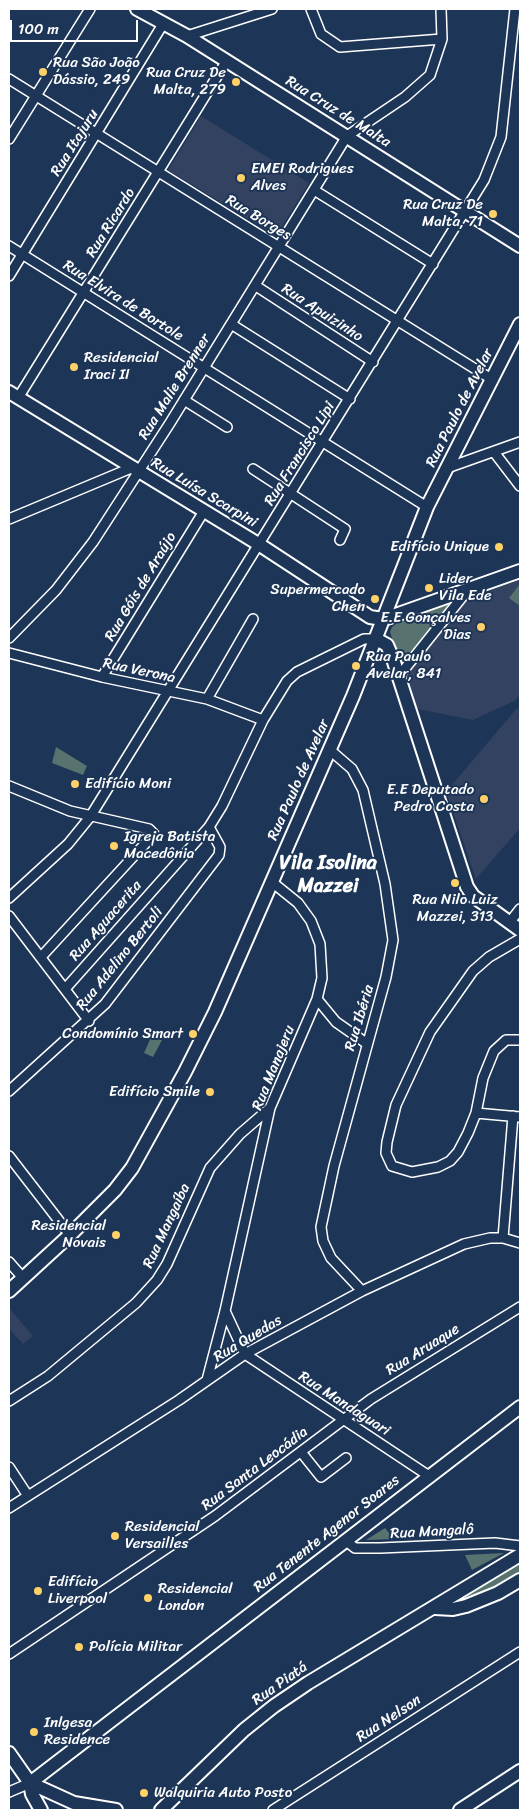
<!DOCTYPE html>
<meta charset="utf-8">
<style>
body{margin:0}
#map{position:relative;width:529px;height:1819px;overflow:hidden;background:#1d3557;font-family:Sriracha,sans-serif}
canvas{display:block}
.frame{position:absolute;inset:0;border:10px solid #fff;pointer-events:none}
.scale{position:absolute;left:10px;top:20px;width:128px;height:22px;box-sizing:border-box;border:2px solid #fff;border-top:0;padding-left:6px;font-size:15px;line-height:18px;white-space:nowrap;color:#fff;-webkit-text-stroke:4px #1d3557;paint-order:stroke}
</style>
<div id="map">
<canvas width="529" height="1819"></canvas>
<div class="frame"></div>
<div class="scale">100 m</div>
</div>
<script>
const ctx = document.querySelector('canvas').getContext('2d');
ctx.lineJoin = 'round';
function fill(path, color) { ctx.fillStyle = color; ctx.fill(path, 'evenodd'); }
const toPath = rows => new Path2D(rows.map(r => 'M' + r).join(''));
function stroke(path, color, width, dash) { ctx.strokeStyle = color; ctx.lineWidth = width; ctx.lineCap = dash ? 'butt' : 'round'; ctx.setLineDash(dash || []); ctx.stroke(path); }
function drawText(font, color, halo, rows, align = 'center') {
  ctx.font = font + ' Sriracha,sans-serif'; ctx.lineWidth = 4; ctx.setLineDash([]); ctx.textBaseline = 'middle'; ctx.strokeStyle = halo; ctx.fillStyle = color; for (const [text, x, y, turn = 0] of rows) {
    ctx.save(); ctx.translate(x, y); ctx.rotate((+turn || 0) * Math.PI / 180); ctx.textAlign = isNaN(turn) ? turn : align; if (halo) ctx.strokeText(text, 0, 0); ctx.fillText(text, 0, 0); ctx.restore();
  }
}
const built = toPath([
 [201,116,309,183,276,236,168,170],
 [520,579,520,694,516,700,473,720,417,709,404,673,462,601],
 [517,708,520,711,520,828,476,879,446,792],
 [9,1308,33,1336,23,1344,9,1329]
]);
const green = toPath([
 [520,584,520,606,509,598],
 [456,601,402,670,390,632,392,627,401,620],
 [56,747,87,766,83,775,52,763],
 [152,1035,162,1040,153,1057,144,1053],
 [385,1528,394,1539,366,1540],
 [504,1553,472,1570,465,1555],
 [520,1563,520,1572,469,1600,466,1598,469,1593]
]);
const street = toPath([
 [311,9,321,34,340,47,442,39],
 [187,36,272,9],
 [9,79,493,380],
 [9,139,90,9],
 [314,190,433,264],
 [9,246,427,507],
 [9,276,163,24],
 [256,286,373,362],
 [231,324,350,399],
 [18,398,226,62],
 [184,400,227,427],
 [494,452,520,486],
 [447,468,520,442],
 [253,469,345,529,340,540],
 [9,519,131,468],
 [9,638,56,590,93,542,170,423,347,136,405,97,430,75,442,39,441,9],
 [9,653,102,677,207,699,263,720],
 [399,676,467,591],
 [102,677,204,511],
 [207,699,253,619],
 [330,750,352,769,363,790,385,884,393,940,386,977,334,1166,321,1227,323,1241,331,1258,362,1291],
 [9,786,70,811,149,829,154,834,41,957],
 [9,898,68,844,90,817,484,180,501,137,515,9],
 [9,916,89,1021],
 [509,923,520,909],
 [520,939,489,957,473,971,430,1032,396,1105,387,1142,386,1153,392,1166,412,1172,438,1167,450,1161,458,1152,468,1133,476,1113,483,1078,494,1051,506,1040,520,1040],
 [65,989,209,827,222,806,263,720,287,681,297,672,364,639,376,639],
 [317,999,336,1022,366,1043],
 [9,1091,105,1004,219,855,220,847,209,827],
 [476,1113,520,1117],
 [9,1156,70,1235],
 [503,1238,513,1116],
 [9,1262,23,1278],
 [225,1311,245,1354,429,1476],
 [207,1380,225,1311,270,1108,317,999,322,978,320,944,311,921,298,903,272,882],
 [9,1401,48,1376,136,1303,157,1280,167,1264,210,1168,240,1134,270,1108],
 [301,1452,321,1477,346,1458],
 [9,1467,28,1496],
 [9,1508,179,1400,245,1354,362,1291,464,1244,490,1238,503,1238,520,1243],
 [346,1541,355,1548,380,1548,495,1543,520,1546],
 [9,1654,215,1516,371,1399,520,1307],
 [9,1792,30,1783],
 [273,1810,520,1652]
]);
const secondary = toPath([
 [137,9,187,36,520,246],
 [9,392,260,545,370,617,383,619,390,617,520,571],
 [376,639,387,645,393,659,467,887,473,896,520,930],
 [9,1291,70,1235,115,1190,132,1168,185,1072,215,1012,353,696,427,507,520,324],
 [435,1608,453,1609,466,1606,498,1593,520,1580],
 [9,1753,30,1783,32,1794,41,1810],
 [30,1783,520,1407],
 [30,1783,74,1803,116,1810],
 [161,1810,244,1730,274,1706,308,1683,520,1555],
 [460,1810,520,1771]
]);
const markers = [
 [43,72,5,"#ffd166"],
 [236,82,5,"#ffd166"],
 [241,178,5,"#ffd166"],
 [493,214,5,"#ffd166"],
 [74,367,5,"#ffd166"],
 [499,547,5,"#ffd166"],
 [429,588,5,"#ffd166"],
 [375,599,5,"#ffd166"],
 [481,627,5,"#ffd166"],
 [356,666,5,"#ffd166"],
 [75,784,5,"#ffd166"],
 [484,799,5,"#ffd166"],
 [114,846,5,"#ffd166"],
 [455,883,5,"#ffd166"],
 [193,1034,5,"#ffd166"],
 [210,1092,5,"#ffd166"],
 [116,1235,5,"#ffd166"],
 [115,1536,5,"#ffd166"],
 [38,1591,5,"#ffd166"],
 [148,1598,5,"#ffd166"],
 [79,1647,5,"#ffd166"],
 [34,1732,5,"#ffd166"],
 [144,1793,5,"#ffd166"]
];
const poiNames = [
 ["Rua São João",53,63],
 ["Dássio, 249",53,80],
 ["Rua Cruz De",226,73,"right"],
 ["Malta, 279",226,90,"right"],
 ["EMEI Rodrigues",251,169],
 ["Alves",251,186],
 ["Rua Cruz De",483,205,"right"],
 ["Malta, 71",483,222,"right"],
 ["Residencial",84,358],
 ["Iraci II",84,375],
 ["Edifício Unique",489,547,"right"],
 ["Lider",439,579],
 ["Vila Ede",439,596],
 ["Supermercado",365,590,"right"],
 ["Chen",365,607,"right"],
 ["E.E Gonçalves",471,618,"right"],
 ["Dias",471,635,"right"],
 ["Rua Paulo",366,657],
 ["Avelar, 841",366,674],
 ["Edifício Moni",85,784],
 ["E.E Deputado",474,790,"right"],
 ["Pedro Costa",474,807,"right"],
 ["Igreja Batista",124,837],
 ["Macedônia",124,854],
 ["Rua Nilo Luiz",455,900,"center"],
 ["Mazzei, 313",455,917,"center"],
 ["Condomínio Smart",183,1034,"right"],
 ["Edifício Smile",200,1092,"right"],
 ["Residencial",106,1226,"right"],
 ["Novais",106,1243,"right"],
 ["Residencial",125,1527],
 ["Versailles",125,1544],
 ["Edifício",48,1582],
 ["Liverpool",48,1599],
 ["Residencial",158,1589],
 ["London",158,1606],
 ["Polícia Militar",89,1647],
 ["Inlgesa",44,1723],
 ["Residence",44,1740],
 ["Walquiria Auto Posto",154,1793]
];
const streetNames = [
 ["Rua Cruz de Malta",338,112,32],
 ["Rua Itajuru",75,143,-58],
 ["Rua Borges",258,218,31],
 ["Rua Ricardo",111,223,-58],
 ["Rua Elvira de Bortole",123,301,32],
 ["Rua Apuizinho",322,313,33],
 ["Rua Malie Brenner",175,387,-58],
 ["Rua Paulo de Avelar",460,408,-63],
 ["Rua Francisco Lipi",300,454,-58],
 ["Rua Luísa Scarpini",204,493,31],
 ["Rua Góis de Araújo",141,587,-59],
 ["Rua Verona",139,671,12],
 ["Rua Paulo de Avelar",299,780,-66],
 ["Rua Aguacerita",106,921,-49],
 ["Rua Adelino Bertoli",120,959,-51],
 ["Rua Ibéria",360,1018,-73],
 ["Rua Manajeru",274,1068,-68],
 ["Rua Mangaíba",167,1226,-65],
 ["Rua Quedas",248,1339,-31],
 ["Rua Aruaque",423,1350,-32],
 ["Rua Mandaguari",344,1404,33],
 ["Rua Santa Leocádia",255,1469,-37],
 ["Rua Mangalô",432,1532,-3],
 ["Rua Tenente Agenor Soares",327,1534,-38],
 ["Rua Piatá",280,1684,-35],
 ["Rua Nelson",389,1719,-33]
];
const districtNames = [
 ["Vila Isolina",328,864],
 ["Mazzei",328,887]
];
fill(built, '#334260');
fill(green, '#57726f');
stroke(street, '#fff', 12);
stroke(secondary, '#fff', 16);
stroke(street, '#1d3557', 9);
stroke(secondary, '#1d3557', 12);
for (const [x, y, r, color] of markers) { const dot = new Path2D(); dot.arc(x, y, r, 0, 2 * Math.PI); ctx.fillStyle = color; ctx.fill(dot); stroke(dot, '#1d3557', 2); }
drawText('15px', '#fff', '#1d3557', poiNames, 'left');
drawText('15px', '#fff', '#1d3557', streetNames);
drawText('bold 20px', '#fff', '#1d3557', districtNames);
</script>
